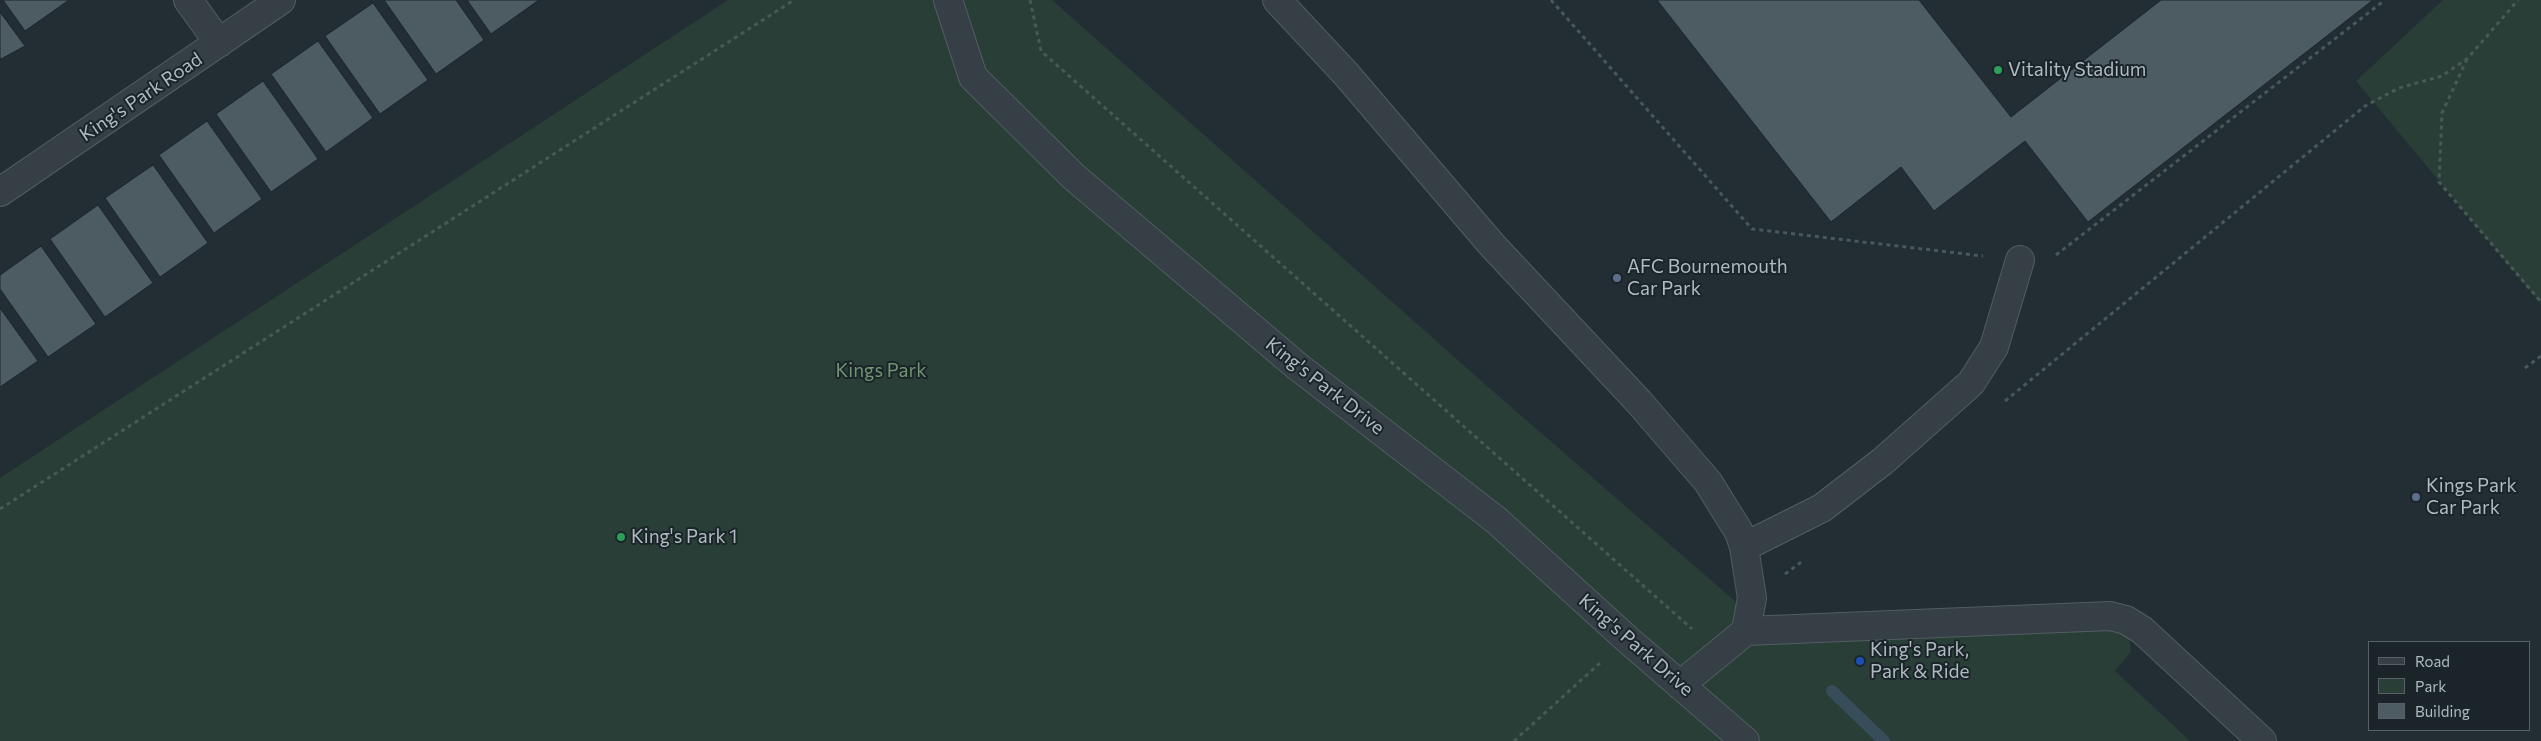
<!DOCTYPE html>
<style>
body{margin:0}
#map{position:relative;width:2541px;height:741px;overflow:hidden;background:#222e34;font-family:Commissioner,sans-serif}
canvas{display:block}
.legend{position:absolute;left:2368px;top:641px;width:162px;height:90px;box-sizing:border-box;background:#1a2429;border:1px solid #566066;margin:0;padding:6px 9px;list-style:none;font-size:15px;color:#afbac1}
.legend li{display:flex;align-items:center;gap:10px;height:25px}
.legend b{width:25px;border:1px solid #566066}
</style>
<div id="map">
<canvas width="2541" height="741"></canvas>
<ul class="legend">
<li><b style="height:6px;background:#353f45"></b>Road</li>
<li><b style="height:14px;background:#2a3e38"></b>Park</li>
<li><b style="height:14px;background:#4d5b62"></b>Building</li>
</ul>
</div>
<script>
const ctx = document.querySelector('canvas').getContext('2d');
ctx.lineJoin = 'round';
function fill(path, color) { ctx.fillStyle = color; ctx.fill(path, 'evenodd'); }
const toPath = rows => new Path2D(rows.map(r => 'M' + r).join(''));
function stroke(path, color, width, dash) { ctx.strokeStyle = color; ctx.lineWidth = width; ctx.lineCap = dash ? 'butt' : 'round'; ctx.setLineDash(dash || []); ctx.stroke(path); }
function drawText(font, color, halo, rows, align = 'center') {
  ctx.font = font + ' Commissioner,sans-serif'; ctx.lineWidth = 4; ctx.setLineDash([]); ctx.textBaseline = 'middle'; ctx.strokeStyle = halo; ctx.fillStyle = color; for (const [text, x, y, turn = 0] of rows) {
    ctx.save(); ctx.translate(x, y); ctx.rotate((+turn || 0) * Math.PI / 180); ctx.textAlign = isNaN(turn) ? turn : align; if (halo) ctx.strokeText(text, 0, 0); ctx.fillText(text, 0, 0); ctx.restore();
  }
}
const green = toPath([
 [728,0,1052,0,1487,386,1736,602,1746,631,2126,620,2131,651,2115,671,2190,741,0,741,0,478],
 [2443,0,2541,0,2541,304,2356,81]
]);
const stream = toPath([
 [1832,691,1884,741]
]);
const building = toPath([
 [3,0,69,0,25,31,3,0],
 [384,0,456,0,484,40,436,74,384,0],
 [467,0,539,0,491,34,467,0],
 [1657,0,1919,0,2011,117,2161,0,2373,0,2088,222,2025,141,1934,211,1901,167,1831,222,1657,0],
 [373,3,428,80,380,114,325,36,373,3],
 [0,12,25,46,1,59,0,58,0,12],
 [318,41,373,118,326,152,271,74,318,41],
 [263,81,318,159,271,192,216,114,263,81],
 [207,121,262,199,214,233,159,155,207,121],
 [153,165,208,243,160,277,105,198,153,165],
 [98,205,153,283,105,317,50,239,98,205],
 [41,246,96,324,48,357,0,289,0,275,41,246],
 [0,308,38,361,0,387,0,308]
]);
const path = toPath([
 [1030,0,1041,51,1692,629],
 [1551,0,1752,229,1983,256],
 [2467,59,2442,113,2439,182,2541,302],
 [2056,255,2385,0],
 [2525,368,2541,356],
 [2005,401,2365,106,2399,88,2442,76,2468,58,2518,0],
 [0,509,794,0],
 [1785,574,1804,560],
 [1514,741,1600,663]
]);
const minor = toPath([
 [188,0,219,43],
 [948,0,973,77,1074,177,1297,366,1496,520,1627,639,1745,741],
 [1277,0,1346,74,1492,245,1639,402,1708,482,1739,532,1744,547,1752,598,1746,631],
 [0,192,281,0],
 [1744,547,1822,508,1883,461,1971,383,1994,347,2020,260],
 [1680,685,1746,631,2110,616,2126,620,2142,630,2262,741]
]);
const markers = [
 [1998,70,5,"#2e9e5b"],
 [1617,278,5,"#5c6f8a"],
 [2416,497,5,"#5c6f8a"],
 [621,537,5,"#2e9e5b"],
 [1860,661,5,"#1a4fb4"]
];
const poiNames = [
 ["Vitality Stadium",2008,70],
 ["AFC Bournemouth",1627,267],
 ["Car Park",1627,289],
 ["Kings Park",2426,486],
 ["Car Park",2426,508],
 ["King's Park 1",631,537],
 ["King's Park,",1870,650],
 ["Park & Ride",1870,672]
];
const streetNames = [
 ["King's Park Road",141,97,-34],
 ["King's Park Drive",1325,386,38],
 ["King's Park Drive",1636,645,41]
];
const parkNames = [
 ["Kings Park",881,371]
];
fill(green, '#2a3e38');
stroke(stream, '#374d59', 12);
fill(building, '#4d5b62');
stroke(building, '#1c262b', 1);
stroke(minor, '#525d62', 30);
stroke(path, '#485957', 3, [4, 4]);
stroke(minor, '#353f45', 28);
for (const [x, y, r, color] of markers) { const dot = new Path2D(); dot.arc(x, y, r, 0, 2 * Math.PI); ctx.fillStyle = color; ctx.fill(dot); stroke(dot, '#1a2429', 2); }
drawText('19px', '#afbac1', '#1a2429', poiNames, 'left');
drawText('19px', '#afbac1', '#1a2429', streetNames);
drawText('19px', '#709570', '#1a2429', parkNames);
</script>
